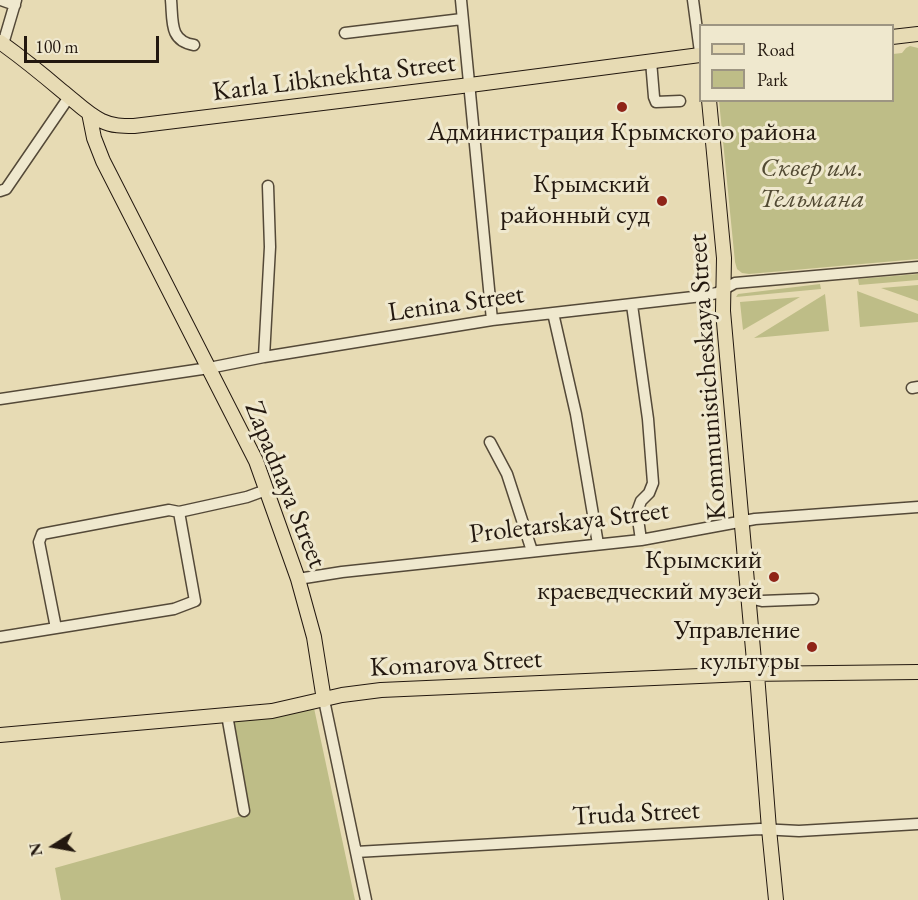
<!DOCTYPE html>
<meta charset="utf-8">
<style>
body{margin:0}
#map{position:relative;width:918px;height:900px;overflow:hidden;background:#e7dbb4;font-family:"EB Garamond",serif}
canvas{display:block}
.legend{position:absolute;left:699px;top:24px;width:195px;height:78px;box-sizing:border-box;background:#efe8ce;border:2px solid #9d9582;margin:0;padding:8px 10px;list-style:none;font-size:18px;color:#23180f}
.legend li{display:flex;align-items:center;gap:12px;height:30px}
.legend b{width:30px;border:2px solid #9d9582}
.north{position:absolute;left:24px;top:816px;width:60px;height:60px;-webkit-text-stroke:4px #efe8ce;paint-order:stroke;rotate:259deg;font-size:16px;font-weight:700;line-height:24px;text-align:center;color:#23180f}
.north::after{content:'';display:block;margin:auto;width:21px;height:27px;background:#23180f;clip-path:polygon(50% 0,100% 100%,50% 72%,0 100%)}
.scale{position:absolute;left:24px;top:36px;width:135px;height:27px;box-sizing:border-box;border:3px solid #23180f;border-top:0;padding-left:8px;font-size:18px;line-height:21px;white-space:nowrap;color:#23180f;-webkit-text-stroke:4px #efe8ce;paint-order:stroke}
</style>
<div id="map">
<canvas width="918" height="900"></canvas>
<ul class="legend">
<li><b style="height:8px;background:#e7dbb4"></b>Road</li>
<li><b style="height:16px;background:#bebd87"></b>Park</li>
</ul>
<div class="north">N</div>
<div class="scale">100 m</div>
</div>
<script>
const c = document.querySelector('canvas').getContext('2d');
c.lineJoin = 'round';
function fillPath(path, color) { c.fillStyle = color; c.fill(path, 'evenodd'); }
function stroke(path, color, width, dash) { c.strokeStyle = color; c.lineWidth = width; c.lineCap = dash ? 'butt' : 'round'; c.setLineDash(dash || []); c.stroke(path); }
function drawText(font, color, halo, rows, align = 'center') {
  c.font = font + ' "EB Garamond",serif'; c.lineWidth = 6; c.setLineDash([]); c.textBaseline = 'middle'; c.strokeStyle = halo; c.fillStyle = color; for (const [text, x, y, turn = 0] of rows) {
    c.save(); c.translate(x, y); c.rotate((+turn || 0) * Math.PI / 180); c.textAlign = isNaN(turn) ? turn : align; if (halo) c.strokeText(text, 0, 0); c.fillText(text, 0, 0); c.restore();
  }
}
fillPath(new Path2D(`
 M910,46L918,48V259L749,274L742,273L737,269L735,262L719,101L892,100L893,54L902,53L906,48Z
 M918,274V280L859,285L858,279Z
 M820,284L821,289L736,297L738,294Z
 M918,285V301L881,288Z
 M857,291L918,314V322L860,327Z
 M825,294L829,331L754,338Z
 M800,297L743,330L740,302Z
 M314,708L355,900H61L55,868L241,816L225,722Z`), '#bebd87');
const minor = new Path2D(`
 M1,0L15,5
 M171,0C173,21 169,41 194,45
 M461,0L492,320
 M693,0L700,52
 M345,33L462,19
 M3,44L16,0
 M651,61L654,97L656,102L680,101
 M0,191L6,189L69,97
 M632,305L648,419L653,483L649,493L641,501L637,512L641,540
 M553,313L576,414L598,544
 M264,357L270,247L268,186
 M912,388L918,387
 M0,399L209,368L264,357L492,320L702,296L717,293L735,283L918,267
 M490,442L507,474L532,551
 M298,579L342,572L641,540L755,519L918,507
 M749,598L762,601L813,599
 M56,628L39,542L42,534L169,510L179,512L247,497L266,490
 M0,637L174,609L195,601L179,512
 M324,700L366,900
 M227,715L244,811
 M356,852L760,829L799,831L918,824`);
const major = new Path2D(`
 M892,37L918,34
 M0,42C21,57 42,74 62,91C75,101 87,114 102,121C112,126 123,126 134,126L470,85L700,55
 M709,100L724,258L723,311L754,661L757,674L769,829L776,900
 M89,113L94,138L103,161L256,461L298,579L314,637L324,700
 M0,735L272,711L342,695L381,690L745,674L918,672`);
stroke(minor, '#544938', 13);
stroke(major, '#23180f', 16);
stroke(minor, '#efe8ce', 10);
stroke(major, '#e7dbb4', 14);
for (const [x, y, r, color] of [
 [622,107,6,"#8f2418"],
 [662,201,6,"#8f2418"],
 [774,577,6,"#8f2418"],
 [812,647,6,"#8f2418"]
]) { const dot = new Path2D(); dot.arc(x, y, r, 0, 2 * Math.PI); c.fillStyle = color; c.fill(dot); stroke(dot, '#efe8ce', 2); }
drawText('27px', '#23180f', '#efe8ce', [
 ["Karla Libknekhta Street",334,78,-7],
 ["Lenina Street",456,304,-8],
 ["Kommunisticheskaya Street",708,377,-94],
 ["Zapadnaya Street",285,485,68],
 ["Proletarskaya Street",569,523,-7],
 ["Komarova Street",456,664,-3],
 ["Truda Street",636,814,-3]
]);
drawText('27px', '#23180f', '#efe8ce', [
 ["Администрация Крымского района",622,133,"center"],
 ["Крымский",650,185],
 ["районный суд",650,216],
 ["Крымский",762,561],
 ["краеведческий музей",762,592],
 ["Управление",800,631],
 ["культуры",800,662]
], 'right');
drawText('italic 27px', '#524a33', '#efe8ce', [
 ["Сквер им.",812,169],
 ["Тельмана",812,200]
]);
</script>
